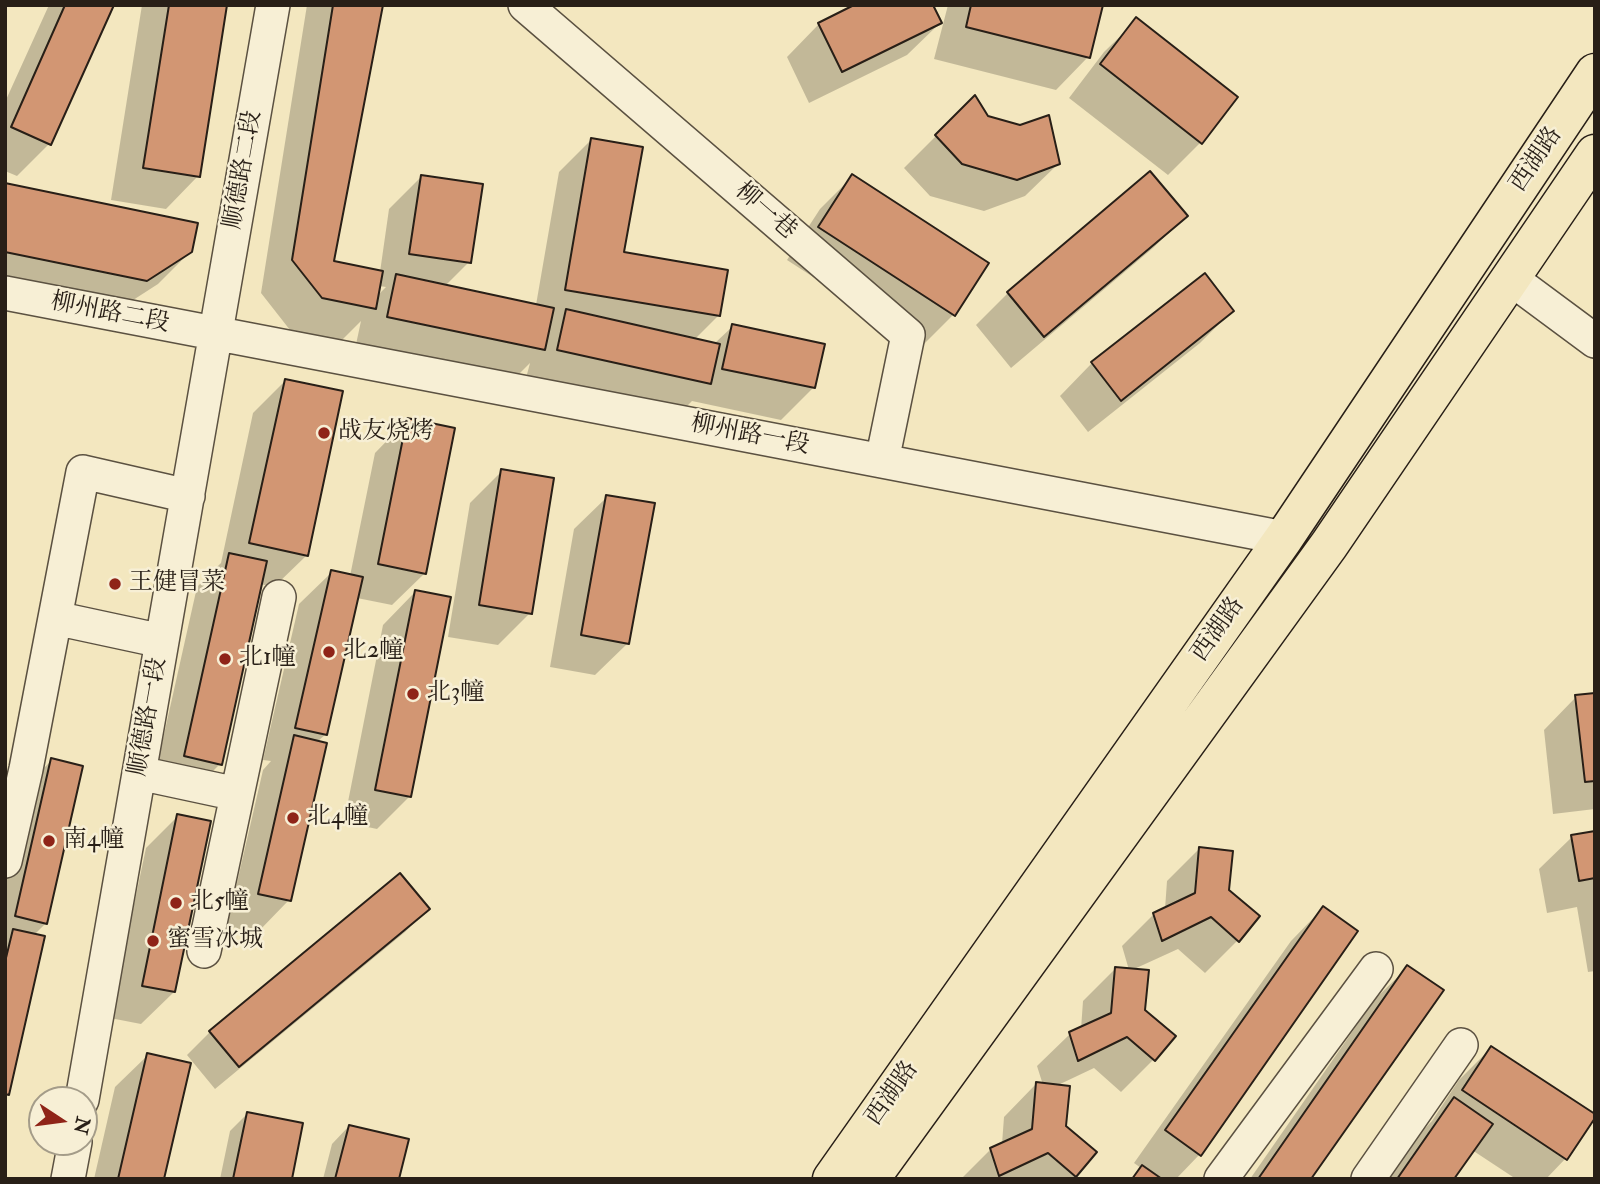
<!DOCTYPE html>
<meta charset="utf-8">
<style>
body{margin:0}
#map{position:relative;width:1600px;height:1184px;overflow:hidden;background:#f3e7bf;font-family:"IM FELL Double Pica",serif}
canvas{display:block}
.frame{position:absolute;inset:0;border:7px solid #281f17;pointer-events:none}
.north{position:absolute;left:28px;top:1086px;width:70px;height:70px;box-sizing:border-box;background:#f7efd5;border:2px solid #a49c89;border-radius:50%;rotate:103deg;font-size:19px;font-weight:700;line-height:28px;text-align:center;color:#281f17}
.north::after{content:'';display:block;margin:auto;width:24px;height:32px;background:#8f2418;clip-path:polygon(50% 0,100% 100%,50% 72%,0 100%)}
</style>
<div id="map">
<canvas width="1600" height="1184"></canvas>
<div class="frame"></div>
<div class="north">N</div>
</div>
<script>
const c = document.querySelector('canvas').getContext('2d');
c.lineJoin = 'round';
function fillPath(path, color) { c.fillStyle = color; c.fill(path, 'evenodd'); }
function stroke(path, color, width, dash) { c.strokeStyle = color; c.lineWidth = width; c.lineCap = dash ? 'butt' : 'round'; c.setLineDash(dash || []); c.stroke(path); }
function drawText(font, color, halo, rows, align = 'center') {
  c.font = font + ' "IM FELL Double Pica","Noto Serif SC",serif'; c.lineWidth = 5; c.setLineDash([]); c.textBaseline = 'middle'; c.strokeStyle = halo; c.fillStyle = color; for (const [text, x, y, turn = 0] of rows) {
    c.save(); c.translate(x, y); c.rotate((+turn || 0) * Math.PI / 180); c.textAlign = isNaN(turn) ? turn : align; if (halo) c.strokeText(text, 0, 0); c.fillText(text, 0, 0); c.restore();
  }
}
fillPath(new Path2D(`
 M49,5H112L49,144L17,176L5,171V102Z
 M142,5H225L198,176L166,209L111,200Z
 M307,5H381L332,262L380,272L389,209L422,176L469,262L445,286L536,305L559,172L591,140L622,253L718,316L694,340L714,344L733,326L814,387L781,420L692,401L677,416L525,382L530,363L511,382L355,349L361,321L342,340L290,330L261,293ZM379,286L386,287L377,296Z
 M948,5H1102L1088,57L1056,90L934,59Z
 M1137,20L1236,98L1200,143L1168,175L1069,98L1104,52Z
 M940,23L907,55L809,103L787,57L819,24Z
 M974,98L987,118L1058,164L1025,196L984,211L930,196L904,168Z
 M852,177L986,264L953,315L921,347L787,260L820,209Z
 M5,185L191,251L158,284L113,313L5,290Z
 M1186,216L1153,248L1011,368L976,325L1008,293Z
 M1232,311L1200,343L1088,432L1060,396L1092,363Z
 M285,381L307,555L274,587L260,584L220,764L188,796L152,788L197,587L221,563L253,413Z
 M407,420L425,573L392,605L357,598L326,734L317,742L289,900L257,933L227,926L263,770L271,761L263,760L299,604L332,572L350,576L375,453Z
 M502,471L530,613L498,645L448,637L470,503Z
 M607,497L628,643L595,675L550,667L574,529Z
 M415,592L410,796L377,829L344,822L383,625Z
 M1595,695V809L1553,814L1544,730L1576,697Z
 M52,760L46,923L33,936L7,1094L5,1096V854L19,793Z
 M178,816L174,992L141,1024L110,1018L146,848Z
 M1595,833V971L1588,972L1577,907L1547,913L1539,869L1572,837Z
 M1199,849L1227,891L1237,941L1205,973L1178,949L1132,970L1143,1011L1173,1036L1153,1060L1121,1092L1094,1068L1056,1086L1075,1176L1072,1179H961L991,1149L1002,1144L1004,1117L1036,1084L1043,1085L1037,1066L1070,1034L1081,1029L1083,1001L1115,969L1129,970L1122,946L1154,914L1165,909L1167,881Z
 M1323,908L1200,1154L1176,1179H1131L1141,1168L1134,1163L1291,941Z
 M428,909L405,932L215,1089L187,1055L210,1032Z
 M1408,967L1309,1179H1250L1375,999Z
 M1491,1048L1566,1158L1546,1179H1516L1472,1150L1452,1179H1389L1422,1131L1432,1121L1459,1080Z
 M148,1055L162,1179H94L115,1087Z
 M247,1114L290,1179H220L230,1131Z
 M349,1126L397,1179H323L332,1144Z`), '#0003');
const building = new Path2D(`
 M65,5H114L51,145L11,127Z
 M169,5H227L200,177L143,168Z
 M333,5H383L334,261L383,271L376,309L322,298L292,260Z
 M854,5H933L942,23L842,72L818,23Z
 M971,5H1103L1090,58L966,27Z
 M1136,17L1238,97L1202,144L1100,64Z
 M975,95L988,116L1020,125L1049,115L1060,164L1017,180L962,164L935,135Z
 M591,138L643,147L624,252L728,270L720,316L565,290Z
 M1150,171L1188,216L1044,337L1007,292Z
 M852,174L989,263L955,316L818,227Z
 M421,175L483,184L471,263L409,254Z
 M5,183L198,223L192,252L147,281L5,252Z
 M1205,273L1234,311L1121,401L1091,362Z
 M396,274L554,308L545,350L387,317Z
 M566,309L720,344L711,384L557,350Z
 M732,324L825,344L815,388L722,369Z
 M285,379L343,391L308,556L249,543Z
 M407,418L455,428L426,574L378,564Z
 M501,469L554,478L532,614L479,605Z
 M606,495L655,503L629,644L581,635Z
 M229,553L267,561L222,765L184,756Z
 M331,570L363,577L327,735L295,728Z
 M415,590L451,597L411,797L375,790Z
 M1595,693V781L1585,782L1575,695Z
 M294,735L327,743L291,901L258,894Z
 M51,758L83,766L47,924L15,916Z
 M177,814L211,821L175,992L142,986Z
 M1595,831V878L1579,881L1571,835Z
 M1199,847L1233,851L1229,890L1260,916L1239,942L1211,917L1162,941L1153,913L1195,893Z
 M400,873L430,909L239,1067L209,1031Z
 M1323,906L1358,931L1201,1156L1165,1130Z
 M13,929L45,936L9,1095L5,1094V962Z
 M1407,965L1444,990L1311,1179H1258Z
 M1115,967L1149,970L1145,1010L1176,1036L1155,1061L1127,1037L1078,1061L1069,1032L1111,1013Z
 M1491,1046L1595,1114V1118L1567,1160L1462,1090Z
 M147,1053L191,1063L164,1179H118Z
 M1036,1082L1070,1086L1066,1126L1097,1152L1076,1177L1048,1153L999,1176L990,1148L1032,1129Z
 M1454,1097L1493,1124L1454,1179H1397Z
 M247,1112L303,1123L292,1179H233Z
 M349,1125L409,1139L399,1179H335Z
 M1142,1165L1162,1179H1132Z`);
fillPath(building, '#d29673');
stroke(building, '#281f17', 2);
const minor = new Path2D(`
 M525,5L908,335L882,461
 M1510,278L1595,341
 M5,293L1284,538
 M55,618L162,641
 M139,773L237,794
 M5,861L26,769L83,472L188,496
 M204,951L279,597
 M82,1100L273,5
 M68,1179L75,1142
 M1221,1179L1376,969
 M1368,1179L1461,1045`);
const major = new Path2D(`
 M832,1179L1284,538L1595,73
 M870,1179L1329,545L1595,154`);
stroke(minor, '#5b5141', 36);
stroke(major, '#281f17', 41);
stroke(minor, '#f7efd5', 33);
stroke(major, '#f3e7bf', 38);
for (const [x, y, r, color] of [
 [324,433,7,"#8f2418"],
 [115,584,7,"#8f2418"],
 [329,652,7,"#8f2418"],
 [225,659,7,"#8f2418"],
 [413,694,7,"#8f2418"],
 [293,818,7,"#8f2418"],
 [49,841,7,"#8f2418"],
 [176,903,7,"#8f2418"],
 [153,941,7,"#8f2418"]
]) { const dot = new Path2D(); dot.arc(x, y, r, 0, 2 * Math.PI); c.fillStyle = color; c.fill(dot); stroke(dot, '#f7efd5', 2.5); }
drawText('24px', '#281f17', '#f7efd5', [
 ["西湖路",1537,160,-56],
 ["顺德路二段",244,170,-80],
 ["柳一巷",765,212,41],
 ["柳州路二段",110,314,11],
 ["柳州路一段",750,436,11],
 ["西湖路",1219,630,-55],
 ["顺德路一段",149,717,-80],
 ["西湖路",893,1094,-55]
]);
drawText('24px', '#281f17', '#f7efd5', [
 ["战友烧烤",338,433],
 ["王健冒菜",129,584],
 ["北2幢",343,652],
 ["北1幢",239,659],
 ["北3幢",427,694],
 ["北4幢",307,818],
 ["南4幢",63,841],
 ["北5幢",190,903],
 ["蜜雪冰城",167,941]
], 'left');
</script>
